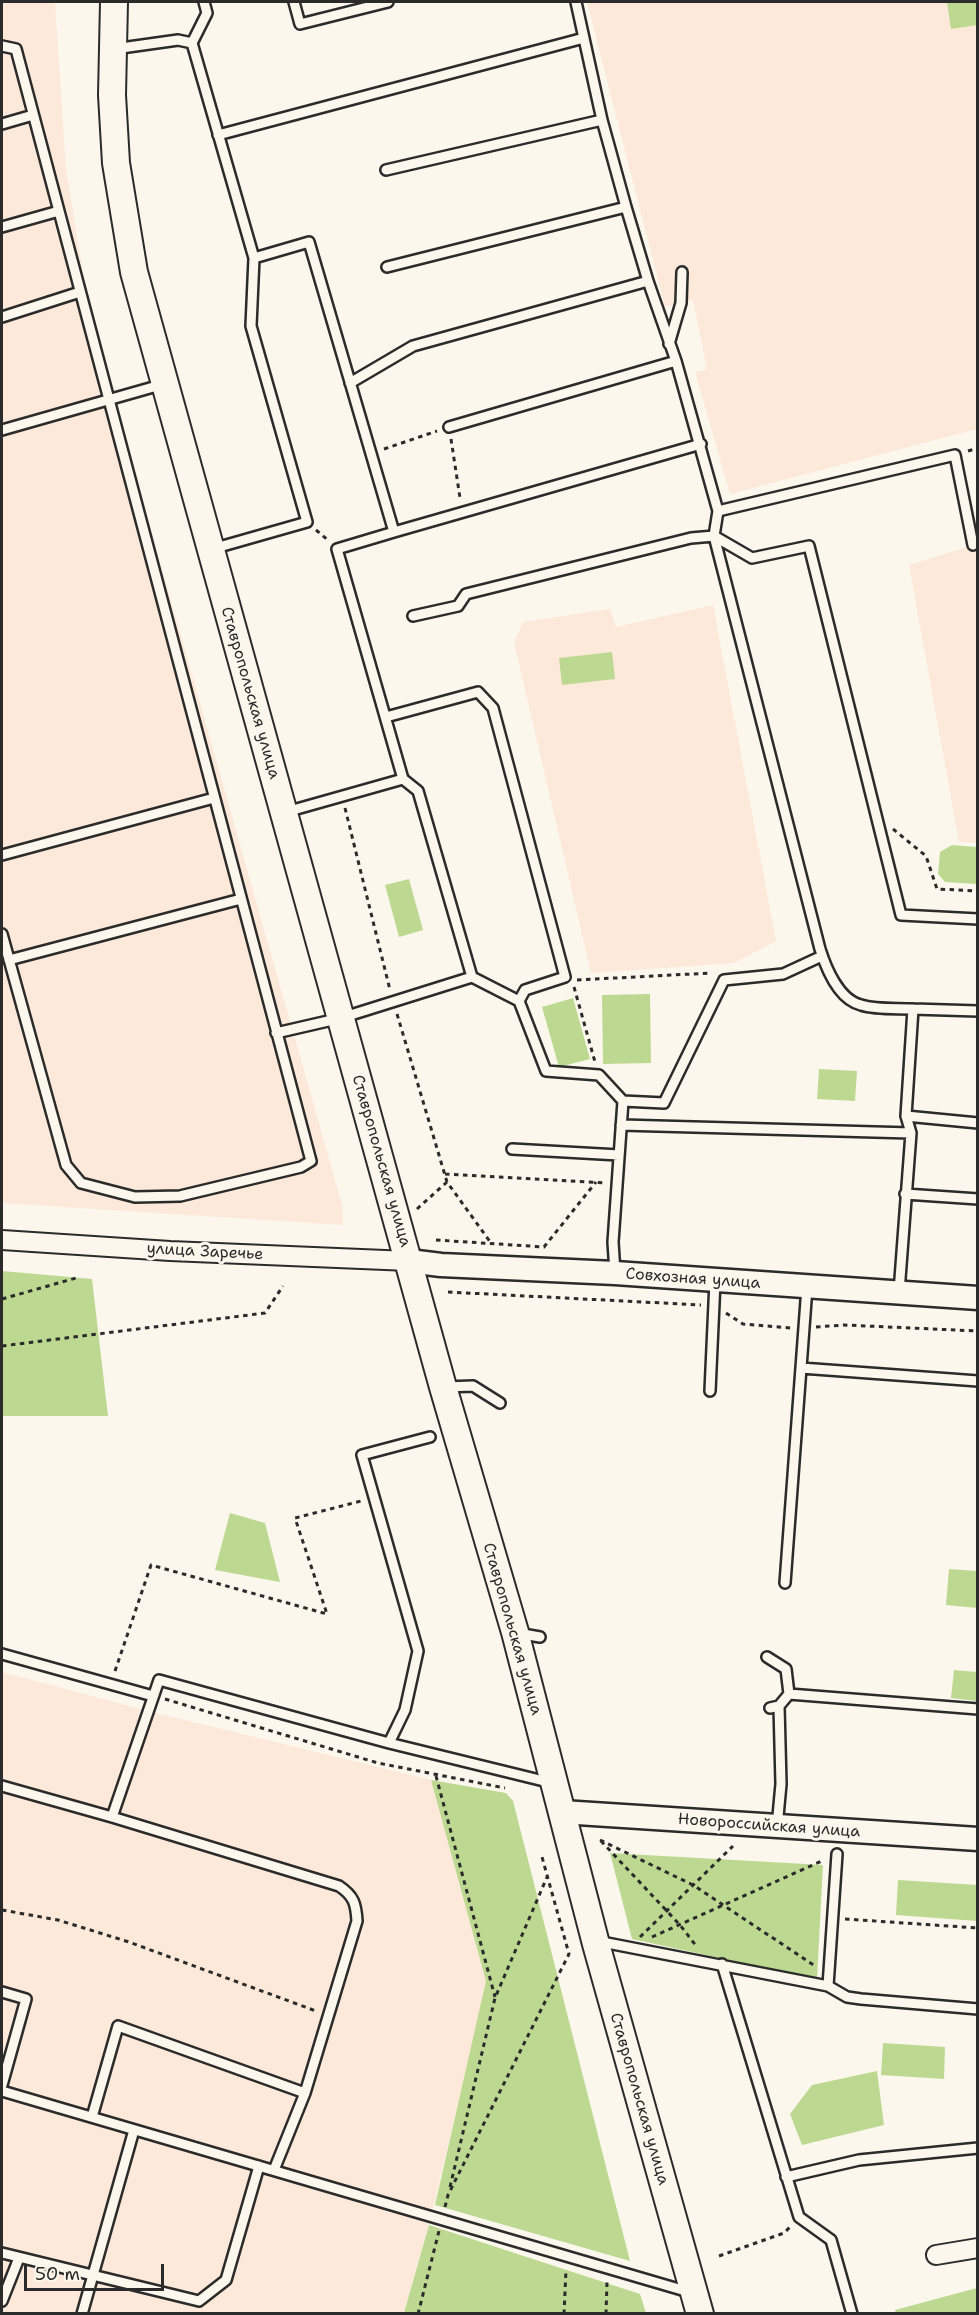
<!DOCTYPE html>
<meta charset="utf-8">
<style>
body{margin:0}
#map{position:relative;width:979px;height:2315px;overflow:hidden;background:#fbf7ec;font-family:"Shantell Sans",sans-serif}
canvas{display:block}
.frame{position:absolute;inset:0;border:3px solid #2b2b2b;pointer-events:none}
.scale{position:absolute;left:24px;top:2264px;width:140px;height:27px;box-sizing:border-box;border:3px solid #2b2b2b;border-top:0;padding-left:8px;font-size:18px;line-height:21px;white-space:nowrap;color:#2b2b2b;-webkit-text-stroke:4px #fbf7ec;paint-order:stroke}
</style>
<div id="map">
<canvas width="979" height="2315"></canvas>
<div class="frame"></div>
<div class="scale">50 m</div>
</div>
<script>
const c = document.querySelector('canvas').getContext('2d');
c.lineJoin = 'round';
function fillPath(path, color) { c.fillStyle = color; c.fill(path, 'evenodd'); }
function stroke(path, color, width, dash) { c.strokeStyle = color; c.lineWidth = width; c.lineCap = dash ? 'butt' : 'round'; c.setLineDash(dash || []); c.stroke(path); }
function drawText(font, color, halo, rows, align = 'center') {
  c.font = font + ' "Shantell Sans",sans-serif'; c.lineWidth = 6; c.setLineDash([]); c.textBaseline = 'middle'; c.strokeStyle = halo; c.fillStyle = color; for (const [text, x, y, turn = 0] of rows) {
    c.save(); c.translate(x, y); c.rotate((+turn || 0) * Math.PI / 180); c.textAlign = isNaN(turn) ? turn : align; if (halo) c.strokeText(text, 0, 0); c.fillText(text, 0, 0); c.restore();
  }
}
fillPath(new Path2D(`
 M2,2H55L66,170L84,279L153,537L342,1205L343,1225L2,1203Z
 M587,2H977V429L730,494L695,372L707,369L693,300L665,307Z
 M977,544V843L959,842L909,565Z
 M713,605L776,941L734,963L591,973L514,642L523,622L610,609L616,627Z
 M2,1672L148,1711L431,1780L487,1981L431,2216L404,2313H2Z`), '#fce9d9');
fillPath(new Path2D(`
 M947,2H977V25L951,29Z
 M612,652L615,679L562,685L559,658Z
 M952,845L977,847V884L945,882L938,874L940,852Z
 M409,879L423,930L399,937L385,885Z
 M650,994L651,1063L603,1064L602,995Z
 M573,998L590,1059L559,1067L542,1007Z
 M819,1069L857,1071L855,1101L817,1099Z
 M2,1271L92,1279L108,1416H2Z
 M230,1513L265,1523L280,1582L215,1570Z
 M949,1569L977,1571V1608L946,1605Z
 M954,1670L977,1672V1701L951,1698Z
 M431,1780L506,1793L513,1801L630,2261L435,2205L486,1981Z
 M610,1853L823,1865L817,1979L632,1939Z
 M898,1880L977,1885V1921L896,1915Z
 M883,2043L945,2047L944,2079L881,2075Z
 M877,2071L884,2125L802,2145L790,2114L812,2085Z
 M429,2225L640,2294L646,2313H404Z
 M977,2288V2313H896L895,2310Z`), '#bdd991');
const service = new Path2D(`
 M204,2L207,13L192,43L254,258L309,242L394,532L337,549L403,779L286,812
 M294,2L300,24L388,2
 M2,46L16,49L311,1161L301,1167L180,1196L135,1197L81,1183L66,1165L2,934
 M114,49L178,40L192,43
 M2,124L33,115
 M218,135L584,38
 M386,170L602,120L576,2
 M2,227L59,211
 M387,267L626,207L602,120
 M648,281L676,361L718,511L714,536L820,949C826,968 839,1000 861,1005C877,1010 897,1008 913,1009
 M2,317L80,292
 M669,344L681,303L682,272
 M350,383L413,346L648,281L626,207
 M449,427L676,361
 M2,430L164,384
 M718,511L955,455L973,545
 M394,532L701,444
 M212,549L307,522L251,326L254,258
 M413,616L458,606L466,594L691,538L714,536L752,558L809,546L901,915L978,919
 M386,717L478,692L493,708L565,977L525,990L519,1001
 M403,779L418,791L472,977
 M2,855L214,798
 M9,960L241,899
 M978,1011L913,1009L906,1116L978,1123
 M276,1033L341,1018L472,977L519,1001L546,1071L599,1075L623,1101
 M621,1125L911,1133
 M512,1149L619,1155
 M905,1194L978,1199
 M615,1273L613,1242L623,1101L664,1103L724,980L783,974L822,956
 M899,1292L911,1133L906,1116
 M801,1368L978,1381
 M445,1387L473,1386L500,1403
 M710,1391L715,1281
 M785,1583L807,1287
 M517,1633L540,1637
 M2,1654L153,1696
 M767,1657L786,1669L789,1694L779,1706L770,1708
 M789,1694L978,1709
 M389,1743L405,1710L418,1651L362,1455L430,1437
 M2,1786L112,1817L339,1886C354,1896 356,1904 357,1921L305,2093L274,2170
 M112,1817L159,1680L389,1743L552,1783
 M777,1827L781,1784L779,1706
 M597,1941L828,1986L847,1997L861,1999L978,2009
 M722,1964L799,2217L831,2240L852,2314
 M828,1986L837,1854
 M2,1992L26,1999L2,2085
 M2,2091L689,2292
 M92,2117L118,2026L305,2093
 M786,2177L859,2160L978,2148
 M2,2253L199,2301L226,2280L259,2166
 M2,2301L19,2258
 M82,2314L134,2130`);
const minor = new Path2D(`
 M2,1240L170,1251L409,1261
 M936,2255L978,2248`);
const tertiary = new Path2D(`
 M409,1261L441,1265L615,1273L978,1298
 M562,1812L978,1839`);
const secondary = new Path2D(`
 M114,2L112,95L116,163L134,272L443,1387L515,1632L596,1944L700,2314`);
stroke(service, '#2b2b2b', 14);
stroke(minor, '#2b2b2b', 22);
stroke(tertiary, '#2b2b2b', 27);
stroke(secondary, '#2b2b2b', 30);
stroke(new Path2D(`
 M451,439L460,498
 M384,449L437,431
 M968,451L978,448
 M316,530L329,541
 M345,808L390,990
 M893,829L926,856L937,889L978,891
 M577,980L711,973
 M574,987L595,1062
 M397,1014L447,1182
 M445,1174L605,1183
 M417,1209L447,1182L491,1243
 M436,1240L544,1247L596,1182
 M448,1292L701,1305
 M2,1299L76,1278
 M726,1313L743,1324L791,1328
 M816,1327L844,1325L978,1331
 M2,1346L265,1313L283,1286
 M115,1671L151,1565L327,1614L295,1518L361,1501
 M165,1699L378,1763L505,1788
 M436,1776L495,1997
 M600,1840L693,1885L815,1966
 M601,1841L680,1925L697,1947
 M2,1910L58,1920L129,1942L316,2011
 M845,1919L978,1928
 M640,1937L733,1846
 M652,1937L824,1860
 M450,2187L495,1998L547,1877
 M445,2207L448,2195L569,1954L542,1857
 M719,2256L784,2233L791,2226
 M418,2314L439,2231
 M564,2314L566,2270
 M606,2314L607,2282`), '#2b2b2b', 3, [4.5, 4.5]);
stroke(service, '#fbf7ec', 9);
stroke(minor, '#fbf7ec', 18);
stroke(tertiary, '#fbf7ec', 22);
stroke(secondary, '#fbf7ec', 26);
drawText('16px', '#2b2b2b', '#fbf7ec', [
 ["Ставропольская улица",250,693,74],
 ["Ставропольская улица",381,1161,74],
 ["улица Заречье",205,1252,3],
 ["Совхозная улица",693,1279,4],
 ["Ставропольская улица",512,1629,74],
 ["Новороссийская улица",769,1826,4],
 ["Ставропольская улица",639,2099,74]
]);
</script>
